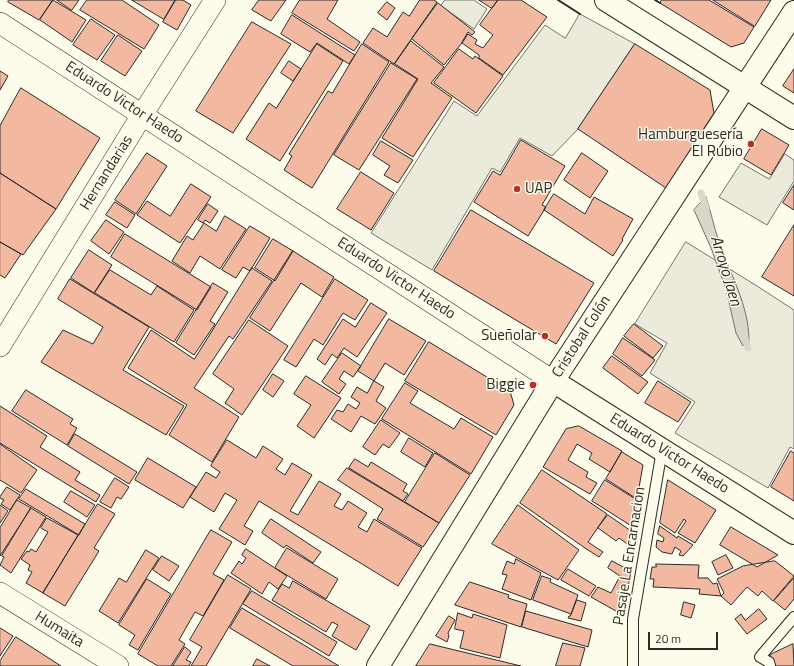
<!DOCTYPE html>
<meta charset="utf-8">
<style>
body{margin:0}
#map{position:relative;width:794px;height:666px;overflow:hidden;background:#fdfbea;font-family:"Titillium Web",sans-serif}
canvas{display:block}
.scale{position:absolute;left:648px;top:632px;width:70px;height:18px;box-sizing:border-box;border:2px solid #2b2b2b;border-top:0;padding-left:5px;font-size:12px;line-height:14px;white-space:nowrap;color:#2b2b2b;-webkit-text-stroke:3px #fdfbea;paint-order:stroke}
</style>
<div id="map">
<canvas width="794" height="666"></canvas>
<div class="scale">20 m</div>
</div>
<script>
const c = document.querySelector('canvas').getContext('2d');
c.lineJoin = 'round';
function fillPath(path, color) { c.fillStyle = color; c.fill(path, 'evenodd'); }
function stroke(path, color, width, dash) { c.strokeStyle = color; c.lineWidth = width; c.lineCap = dash ? 'butt' : 'round'; c.setLineDash(dash || []); c.stroke(path); }
function drawText(font, color, halo, rows, align = 'center') {
  c.font = font + ' "Titillium Web",sans-serif'; c.lineWidth = 3; c.setLineDash([]); c.textBaseline = 'middle'; c.strokeStyle = halo; c.fillStyle = color; for (const [text, x, y, turn = 0] of rows) {
    c.save(); c.translate(x, y); c.rotate((+turn || 0) * Math.PI / 180); c.textAlign = isNaN(turn) ? turn : align; if (halo) c.strokeText(text, 0, 0); c.fillText(text, 0, 0); c.restore();
  }
}
const parking = new Path2D(`
 M445,0H474L487,9L474,29L441,6Z
 M580,14L635,44L578,129L552,156L520,138L500,172L492,168L432,270L371,233L454,101L477,116L545,25L565,38Z
 M785,154L794,160V181L767,225L719,197L741,163L769,179Z
 M686,242L757,286L794,310V449L790,447L768,488L675,433L695,402L650,373L667,343L635,324Z`);
fillPath(parking, '#eceadb');
stroke(parking, '#74746e', 1);
const water = new Path2D(`
 M706,197C711,212 714,227 719,242C730,274 749,305 749,341L743,346L736,333L726,289L711,248L694,210Z`);
fillPath(water, '#d8d7c9');
stroke(water, '#74746e', 1);
stroke(new Path2D(`
 M701,193L706,208
 M744,335L748,348`), '#d8d7c9', 7);
const building = new Path2D(`
 M9,0H53L39,20L8,2Z
 M53,0L86,20L72,42L40,20Z
 M57,0H79L72,10Z
 M87,0H122L159,25L144,49L80,10Z
 M132,0H175L164,19Z
 M176,0H183L191,5L177,30L163,22Z
 M259,0H286L271,21L252,10Z
 M300,0H338L327,19L360,42L354,51L292,13Z
 M420,0H434L437,2L394,64L363,43L373,28L387,37L403,12L409,16Z
 M479,0H498L492,8Z
 M498,0H521L547,17L503,75L479,58V55L462,43L468,34L477,40L475,44L483,48L493,35L480,25Z
 M662,0H709L754,27L744,43L731,47L660,3Z
 M713,0H771L755,26Z
 M387,2L395,8L387,20L378,13Z
 M438,3L475,32L472,35L468,32L461,44L444,65L412,39Z
 M292,15L355,55L349,64L317,43L310,52L281,34Z
 M91,19L115,35L97,60L73,45Z
 M252,22L291,44L233,133L196,111Z
 M118,35L142,51L125,76L101,61Z
 M411,41L444,67L431,83L452,98L413,157L382,138L418,79L395,64Z
 M317,44L343,61L280,161L246,139L269,103L276,108Z
 M362,44L389,62L312,188L284,170L292,156L289,154L328,91L332,93Z
 M635,44L710,90L714,113L666,188L578,129Z
 M459,49L473,59L475,56L503,76L476,113L434,83Z
 M289,61L301,69L293,81L281,73Z
 M391,63L417,79L359,170L334,155Z
 M794,69V93L783,86Z
 M0,71L8,76L0,90Z
 M21,88L100,138L56,209L0,173V126Z
 M762,129L789,145L771,175L744,159Z
 M521,140L565,166L542,205L546,207L528,236L474,202L493,171L500,175Z
 M381,141L413,160L398,183L384,175L390,166L373,155Z
 M147,153L167,166L136,214L115,200Z
 M582,153L608,171L590,198L564,180Z
 M361,172L394,193L371,230L337,209Z
 M0,173L56,209L23,255L0,242Z
 M191,184L211,197L180,243L137,215L147,201L170,216Z
 M794,185V210L783,203Z
 M554,194L585,214L594,197L633,219L622,239L623,240L613,256L544,210Z
 M115,202L135,215L127,228L106,215Z
 M208,204L218,211L210,223L205,220L203,223L198,220Z
 M471,210L594,283L556,344L434,271Z
 M225,216L246,229L220,269L200,256L190,273L172,261L187,236L193,240L204,223L216,231Z
 M106,220L124,232L109,254L91,241Z
 M794,225V296L762,277Z
 M250,226L270,238L250,271L243,267L236,278L222,270Z
 M125,234L211,287L197,310L111,257Z
 M273,239L293,251L275,281L255,268Z
 M0,242L21,254L5,278L0,275Z
 M89,250L112,265L94,293L71,278Z
 M293,251L334,277L322,297L301,283L270,331L250,318Z
 M252,268L272,281L233,339L229,336L194,388L239,417L212,462L169,435L187,405L128,368L151,330L194,359Z
 M110,270L151,295L157,286L194,310L174,342L95,293Z
 M70,279L149,327L123,370L184,406L166,435L41,362L63,330L93,344L103,327L58,299Z
 M335,279L368,300L355,320L343,313L323,345L314,339L296,367L284,360Z
 M213,283L228,292L210,321L215,324L194,355L176,343Z
 M371,303L387,313L357,357L344,348L337,358L332,354L325,365L317,359L343,319L355,327Z
 M389,319L426,341L404,375L385,363L374,381L358,371Z
 M249,320L288,346L242,415L225,403L234,389L213,374Z
 M634,324L663,346L653,358L624,336Z
 M623,338L655,360L642,376L613,354Z
 M429,342L510,391L514,405L496,435L405,381Z
 M342,353L361,366L353,377L344,371L339,379L346,384L339,394L322,382Z
 M612,356L648,382L638,394L603,368Z
 M273,374L284,381L273,397L263,390Z
 M306,376L341,398L314,438L297,426L311,405L294,394Z
 M374,381L384,387L376,401L386,408L375,424L361,416L351,432L331,419L337,410L343,412L348,404L356,409L360,403L351,397L357,387L367,393Z
 M658,381L691,402L678,422L645,403Z
 M405,383L418,391L410,403L454,429L461,418L493,437L471,474L382,419Z
 M26,390L73,419L70,424L77,428L67,445L12,411Z
 M0,406L47,436L40,447L80,472L75,480L100,495L96,502L0,443Z
 M381,420L400,433L389,448L383,444L375,455L363,447Z
 M579,426L622,451L610,472L589,459L592,453L577,444L568,460L588,472L586,477L597,483L590,494L543,467L566,429Z
 M75,434L137,472L129,484L68,446Z
 M409,438L433,453L425,467L401,452Z
 M227,440L256,458L263,446L283,459L276,469L285,475L292,463L312,475L290,511L298,515L319,481L341,494L334,506L342,510L348,501L367,513L358,527L367,532L374,519L422,548L398,586L259,501L244,526L253,531L245,545L219,529L237,500L225,493L214,512L190,497L206,472L216,478L220,472L211,466Z
 M0,444L37,470L21,493L0,480Z
 M791,451L794,453V501L771,487Z
 M622,452L643,465L637,499L606,479Z
 M435,453L470,475L439,523L405,502Z
 M148,458L196,487L183,508L135,480Z
 M355,459L368,467L371,462L407,484L403,491L408,494L403,501L349,468Z
 M347,468L439,523L423,547L377,519L383,509L338,480Z
 M542,470L607,514L588,542L603,552L599,557L585,548L520,503Z
 M115,478L129,487L121,499L117,497L111,508L100,502Z
 M605,480L637,500L633,527L592,501Z
 M668,480L716,510L695,543L678,533L686,521L684,519L675,533L660,523Z
 M7,487L20,495L10,510L1,504L4,500L0,498V497Z
 M26,489L85,524L79,535L19,499Z
 M71,491L95,505L87,517L64,502Z
 M17,500L31,508L0,556V528Z
 M98,504L115,514L94,548L99,551L65,606L43,593Z
 M0,505L8,511L0,523Z
 M518,505L579,550L558,580L492,544Z
 M31,508L46,517L11,573L0,565L4,557L2,556Z
 M608,515L631,531L630,546L619,538L616,541L598,528Z
 M47,518L78,535L43,593L26,583L32,572L28,570L30,565L21,559L27,551L29,552L31,549L36,552L48,532L41,528Z
 M271,519L321,552L313,563L286,545L284,548L262,533Z
 M660,526L677,538L678,536L693,545L683,556L679,555L681,551L675,547L672,554L662,552L656,547L657,540L663,542L664,538L658,534Z
 M731,527L778,555L757,567L720,545Z
 M211,530L232,542L213,574L224,580L203,616L195,612L179,640L185,644L171,666H158L138,654Z
 M287,548L338,579L326,599L275,568Z
 M246,549L287,576L278,589L269,582L262,594L231,573L239,561L242,564L246,558L242,555Z
 M146,550L159,558L118,623L99,611L119,578L126,582Z
 M726,555L733,568L718,575L712,562Z
 M162,556L179,566L169,581L153,570Z
 M516,559L541,573L531,600L502,589L507,575L502,574L507,561L514,564Z
 M612,561L631,571L623,615L591,597L598,587L611,593L620,576L608,568Z
 M775,561L794,576L773,601L762,591L758,596L747,587L731,605L721,596L724,593L717,579L743,566Z
 M656,564L699,565L698,578H708L713,584L717,583L721,596L699,594L700,589H698L653,587L654,579H650L652,567H656Z
 M568,569L596,586L589,596L561,580Z
 M228,575L251,589L206,666H191L202,647L190,640Z
 M542,576L551,579L550,582L578,595L571,614L533,600Z
 M794,578V599L785,610L774,601Z
 M147,579L171,594L138,650L129,645L135,635L119,625Z
 M293,581L370,626L356,650L332,636L338,625L332,622L326,632L272,600L282,584L289,588Z
 M470,582L509,595L508,598L527,604L521,627L455,605Z
 M252,591L337,642L329,656L243,604Z
 M577,600L586,603L581,621L568,618L569,616H570Z
 M684,602L695,605L691,618L681,615Z
 M242,608L339,666H293L230,628Z
 M759,609L767,619L747,634L735,619L741,614L745,620Z
 M526,611L592,630L588,647L522,627Z
 M458,613L472,618L473,614L507,625L500,658L460,648L464,631L455,629Z
 M449,616L455,620L448,633L449,636L447,642L436,636Z
 M0,628L13,636L0,656Z
 M16,637L61,666H0V661Z
 M563,643L585,648L580,666H556Z
 M430,644L521,666H416Z
 M793,644L794,666H774L770,655Z
 M185,647L191,652L186,660L191,662L189,666H173Z
 M257,659L270,666H253Z`);
fillPath(building, '#f2b8a0');
stroke(building, '#2b2b2b', 1);
const service = new Path2D(`
 M633,666V619L662,450
 M770,666L769,662L760,657L794,617`);
const minor = new Path2D(`
 M0,23L553,381
 M0,346L142,115L215,0
 M0,593L118,666`);
const tertiary = new Path2D(`
 M606,0L794,118
 M553,381L794,533`);
const primary = new Path2D(`
 M378,666L553,381L794,12`);
stroke(service, '#2b2b2b', 12);
stroke(minor, '#2b2b2b', 22);
stroke(tertiary, '#2b2b2b', 24);
stroke(primary, '#2b2b2b', 24);
stroke(service, '#fdfbea', 10);
stroke(minor, '#fdfbea', 21);
stroke(tertiary, '#fdfbea', 22);
stroke(primary, '#fdfbea', 22);
stroke(new Path2D(`
 M558,0L580,14
 M655,0L660,3`), '#2b2b2b', 2);
for (const [x, y, r, color] of [
 [751,144,4,"#c62828"],
 [517,189,4,"#c62828"],
 [545,336,4,"#c62828"],
 [533,385,4,"#c62828"]
]) { const dot = new Path2D(); dot.arc(x, y, r, 0, 2 * Math.PI); c.fillStyle = color; c.fill(dot); stroke(dot, '#fdfbea', 1.5); }
drawText('15px', '#2b2b2b', '#fdfbea', [
 ["Eduardo Victor Haedo",124,103,33],
 ["Hernandarias",107,173,-58],
 ["Eduardo Victor Haedo",396,279,33],
 ["Cristobal Colón",582,337,-57],
 ["Eduardo Victor Haedo",669,454,32],
 ["Pasaje La Encarnacion",630,556,-81],
 ["Humaita",59,630,32]
]);
drawText('15px', '#2b2b2b', '#fdfbea', [
 ["Hamburguesería",743,135],
 ["El Rubio",743,152],
 ["UAP",525,189,"left"],
 ["Sueñolar",537,336],
 ["Biggie",525,385]
], 'right');
drawText('italic 16px', '#2b2b2b', '#fdfbea', [
 ["Arroyo Jaen",725,271,73]
]);
</script>
